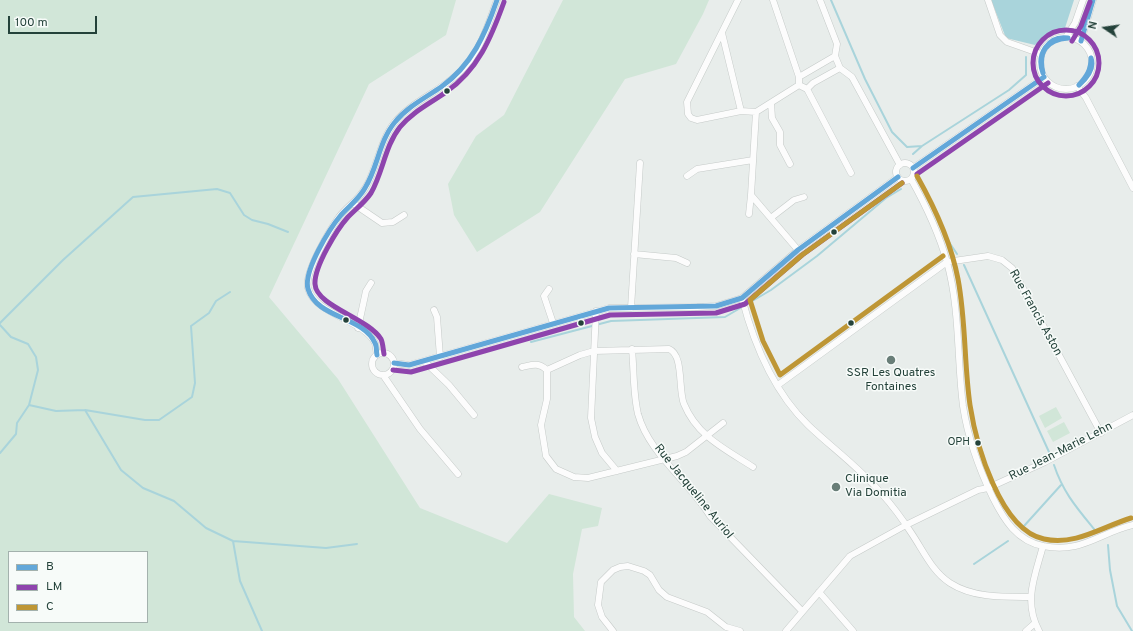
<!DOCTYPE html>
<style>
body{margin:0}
#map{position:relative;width:1133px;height:631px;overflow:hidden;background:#e8edeb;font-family:Overpass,sans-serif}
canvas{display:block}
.legend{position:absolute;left:8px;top:551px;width:140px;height:72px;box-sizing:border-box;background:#f7fbf9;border:1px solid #a3b1ad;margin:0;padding:5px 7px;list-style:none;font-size:12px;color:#24423a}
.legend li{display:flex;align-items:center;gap:8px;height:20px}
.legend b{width:20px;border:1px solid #a3b1ad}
.north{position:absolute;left:1085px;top:8px;width:40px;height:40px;-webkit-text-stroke:3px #f7fbf9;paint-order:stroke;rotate:283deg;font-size:11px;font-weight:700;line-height:16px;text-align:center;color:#24423a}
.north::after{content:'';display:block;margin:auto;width:14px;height:18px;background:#24423a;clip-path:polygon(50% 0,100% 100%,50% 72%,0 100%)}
.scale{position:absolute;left:8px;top:16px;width:89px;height:18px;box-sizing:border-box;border:2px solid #24423a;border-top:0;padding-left:5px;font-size:12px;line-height:14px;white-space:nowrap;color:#24423a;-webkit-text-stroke:3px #f7fbf9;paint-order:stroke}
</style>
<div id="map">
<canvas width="1133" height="631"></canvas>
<ul class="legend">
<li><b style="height:5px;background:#62a7d9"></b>B</li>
<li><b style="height:5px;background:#8e44ad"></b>LM</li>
<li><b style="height:5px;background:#be9635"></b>C</li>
</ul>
<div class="north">N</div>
<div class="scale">100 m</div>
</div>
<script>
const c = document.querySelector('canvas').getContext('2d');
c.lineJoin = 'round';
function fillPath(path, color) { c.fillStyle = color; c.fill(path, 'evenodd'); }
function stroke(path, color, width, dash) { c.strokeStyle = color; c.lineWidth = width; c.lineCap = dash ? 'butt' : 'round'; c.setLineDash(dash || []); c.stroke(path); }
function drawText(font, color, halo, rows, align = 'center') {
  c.font = font + ' Overpass,sans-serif'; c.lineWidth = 3; c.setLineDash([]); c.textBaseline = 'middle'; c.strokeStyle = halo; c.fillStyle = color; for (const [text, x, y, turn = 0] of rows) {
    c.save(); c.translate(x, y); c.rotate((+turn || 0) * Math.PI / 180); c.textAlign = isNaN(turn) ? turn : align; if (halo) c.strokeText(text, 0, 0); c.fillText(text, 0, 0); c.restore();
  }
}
fillPath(new Path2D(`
 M0,0H456L446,35L369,84L269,297L338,379L420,508L507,543L549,494L602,508L598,526L582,529L573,574L574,617L585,631H0ZM9,552H147V622H9Z
 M563,0H709L703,14L676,64L625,79L540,212L477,252L454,215L448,184L476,136L504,115Z
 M1056,407L1062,418L1045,428L1039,416Z
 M1064,422L1070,433L1053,442L1047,431Z`), '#d1e6d8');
fillPath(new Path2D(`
 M991,0H1074L1065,28L1044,36L1035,45L1006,38Z`), '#a9d4db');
stroke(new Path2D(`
 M831,0L865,79L892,132L907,147L922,146
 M913,154L922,146L1009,90L1026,75V57
 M949,242L957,254
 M964,265L1049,452
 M0,323L63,260L133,197L217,189L230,193L244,215L252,220L268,224L288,232
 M0,325L11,337L28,344L36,357L38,370L29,405L17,423L16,434L0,453
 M531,342L611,321L725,317L771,290L817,256L886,198L901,189
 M29,405L56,411L85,410L121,470L143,488L174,501L206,528L233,541L326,548L357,544
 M85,410L145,420H159L192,397L195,383L191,326L209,313L216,301L230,292
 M1054,465C1063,492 1076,507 1094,529
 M1024,526L1061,485
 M233,541L240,581L262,631
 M1108,545L1110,570L1117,606L1132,631
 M974,564L1008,541`), '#a9d4db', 2);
const minor = new Path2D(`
 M738,0L687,102L688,114L691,118L697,120L741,111L756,112
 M773,0L799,77
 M820,0L837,44L835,56L840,68L852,77L900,165
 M988,0L1000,35L1007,42L1041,54
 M722,33L741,111
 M1066,37L1075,23L1083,0
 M1040 63a26 26 0 1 1 52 0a26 26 0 1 1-52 0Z
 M1081,41L1093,0
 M835,56L799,77V85L807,89L813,83L840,68
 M1077,86L1086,98L1133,188
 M807,89L851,173
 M771,103L772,118L780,132V145L790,164
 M756,112L751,195L798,250
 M756,112L799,85
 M896 172a9 9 0 1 1 18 0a9 9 0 1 1-18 0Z
 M913,168L1044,77
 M687,176L697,169L753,160
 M911,179C925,204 939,234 947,262C960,309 957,359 963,406C968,439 979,469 993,498C1004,520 1017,541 1043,546C1081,554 1099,533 1133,525
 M354,204L382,223L393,222L404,215
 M749,214L751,195
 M772,217L794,200L804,197
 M634,254L676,258L687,263
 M549,289L544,296L553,323
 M742,298C754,345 773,391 808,425C832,448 859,467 881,493C892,505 903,520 912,534C924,552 932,571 950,583C973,598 1004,597 1030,597
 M631,308L640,163
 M434,310L437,317L440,357
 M596,311L591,418L595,437L602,453L617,471
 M358,328L366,291L371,283
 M632,349C634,370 633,393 638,414C649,454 689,481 710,516L802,611
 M372 364a11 11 0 1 1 22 0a11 11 0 1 1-22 0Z
 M377,355C376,351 376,346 375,343C364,320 314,314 308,288C304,273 329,231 339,217C349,204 360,200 368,183C378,163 381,139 395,122C409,105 431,95 448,82C477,62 486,31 497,0
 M424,361L449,385L474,415
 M394,363L409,365L609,308L697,307L716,306L742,298L798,250L898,177
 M522,367C532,365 538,362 547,370V399L541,425L546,456L556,469L574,477L588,478L677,456L686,452L723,423
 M547,370L580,355L594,351L669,349C684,355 678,390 684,404C697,436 725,449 753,467
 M383,375L420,429L458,474
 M778,385L947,262L988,256L1002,260L1012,268L1101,433
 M819,592L853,631
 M613,631L602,617L598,605L601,582L613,570L620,567L628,566L644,571L650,575L659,590L667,597L707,612L726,627L740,631
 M786,631L850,556L906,525L978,490L988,488L1045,462L1133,415
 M1026,631L1035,623
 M1039,631C1023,601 1035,576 1043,546`);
stroke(minor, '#c5cac8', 7);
stroke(minor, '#fcfcfc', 6);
stroke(new Path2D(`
 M1081,41L1093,0
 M1043,73C1036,55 1048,35 1068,38
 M1043,73C1038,52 1046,40 1068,38
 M1079,85C1087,76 1091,70 1091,58
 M1079,85C1087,78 1095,69 1091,58
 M913,168L1044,77
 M377,355C376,351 377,346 375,343C363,316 317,319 308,289C303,271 330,228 341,215C349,206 359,199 365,188C378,167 379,141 395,122C407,107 425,98 441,87C472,65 485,35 497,0
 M394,363L409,365L609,308L716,306L742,298L798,250L898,177`), '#62a7d9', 5);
stroke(new Path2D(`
 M1033 63a33 33 0 1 1 66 0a33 33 0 1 1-66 0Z
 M1072,41L1081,26L1090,2
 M917,174L1048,83
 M384,354C383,349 383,343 381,339C368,318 316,306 315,284C314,267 337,229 348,217C356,209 365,202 371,193C383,172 385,146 400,127C412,112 431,103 446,92C478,70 491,38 504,2
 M393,370L411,372L610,315L716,313L745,304L802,255L902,183`), '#8e44ad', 5);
stroke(new Path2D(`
 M917,176C935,208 951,242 958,279C966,321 964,364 970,405C976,444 1000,530 1044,539C1075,546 1102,527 1131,518
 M902,183L802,255L750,300L763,341L780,375L943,256`), '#be9635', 5);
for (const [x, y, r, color] of [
 [447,91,3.5,"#24423a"],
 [834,232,3.5,"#24423a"],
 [346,320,3.5,"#24423a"],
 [581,323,3.5,"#24423a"],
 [851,323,3.5,"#24423a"],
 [891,360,5,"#697e78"],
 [978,443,3.5,"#24423a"],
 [836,487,5,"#697e78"]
]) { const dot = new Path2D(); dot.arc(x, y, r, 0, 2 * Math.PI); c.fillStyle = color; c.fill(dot); stroke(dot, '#f7fbf9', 1.5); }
drawText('11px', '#24423a', '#f7fbf9', [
 ["OPH",970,443]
], 'right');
drawText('12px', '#24423a', '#f7fbf9', [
 ["Rue Francis Aston",1035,313,61],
 ["Rue Jean-Marie Lehn",1061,452,-27],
 ["Rue Jacqueline Auriol",693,492,51]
]);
drawText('12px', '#24423a', '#f7fbf9', [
 ["SSR Les Quatres",891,374],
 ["Fontaines",891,388],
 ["Clinique",845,480,"left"],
 ["Via Domitia",845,494,"left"]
]);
</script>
